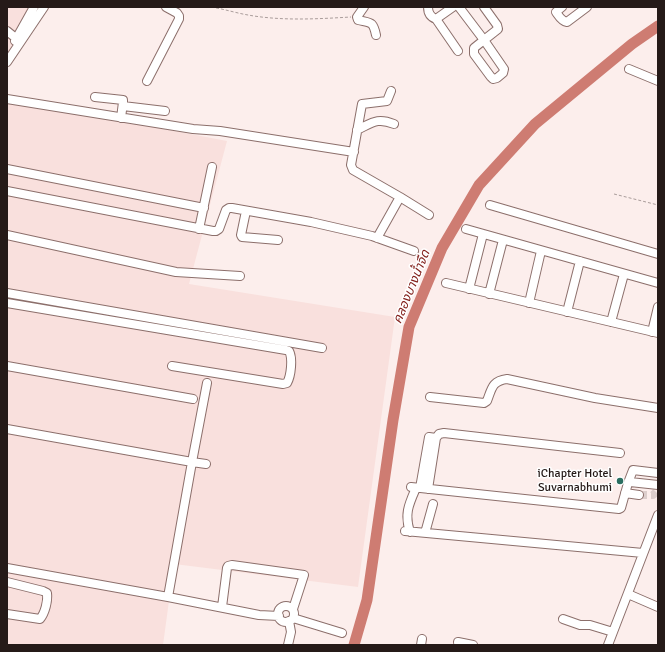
<!DOCTYPE html>
<meta charset="utf-8">
<style>
body{margin:0}
#map{position:relative;width:665px;height:652px;overflow:hidden;background:#fceeec;font-family:Signika,sans-serif}
canvas{display:block}
.frame{position:absolute;inset:0;border:8px solid #251a18;pointer-events:none}
</style>
<div id="map">
<canvas width="665" height="652"></canvas>
<div class="frame"></div>
</div>
<script>
const c = document.querySelector('canvas').getContext('2d');
c.lineJoin = 'round';
function fillPath(path, color) { c.fillStyle = color; c.fill(path, 'evenodd'); }
function stroke(path, color, width, dash) { c.strokeStyle = color; c.lineWidth = width; c.lineCap = dash ? 'butt' : 'round'; c.setLineDash(dash || []); c.stroke(path); }
function drawText(font, color, halo, rows, align = 'center') {
  c.font = font + ' Signika,"Noto Sans Thai",sans-serif'; c.lineWidth = 3; c.setLineDash([]); c.textBaseline = 'middle'; c.strokeStyle = halo; c.fillStyle = color; for (const [text, x, y, turn = 0] of rows) {
    c.save(); c.translate(x, y); c.rotate((+turn || 0) * Math.PI / 180); c.textAlign = isNaN(turn) ? turn : align; if (halo) c.strokeText(text, 0, 0); c.fillText(text, 0, 0); c.restore();
  }
}
fillPath(new Path2D(`
 M7,7H45L7,62Z
 M7,99L227,141L189,284L395,317L358,587L174,564L163,645H7Z`), '#f9e0dd');
stroke(new Path2D(`
 M354,645L367,600L393,420L409,327L442,248L479,185L535,124L632,44L658,26`), '#ce7c72', 11);
stroke(new Path2D(`
 M639,495H653L656,492`), '#dccecc', 8, [8, 4]);
const minor = new Path2D(`
 M364,7L357,17L358,20C371,23 373,21 376,35
 M428,7C428,12 430,17 436,19L458,51
 M459,7L484,40L498,29L497,25L484,7
 M562,7L556,12C559,16 561,21 567,22L587,7
 M436,19L453,7
 M7,31L17,39
 M484,40L504,69L503,73L497,78L493,79L491,77L474,54V48Z
 M15,41L34,7
 M7,62L44,7
 M629,69L658,81
 M147,81L179,19V16L177,13L166,7
 M95,97L123,100V102L121,118
 M7,99L193,129L220,131L354,152
 M123,106L165,111
 M357,130C372,123 377,117 394,124
 M7,169L204,208
 M7,191L213,231H216L219,229L226,210L229,208H232L311,222L372,236L414,251
 M400,197L429,215
 M490,205L658,254
 M246,211L241,235L242,237L278,240
 M199,229L212,167
 M466,229L658,283
 M7,235L176,272L240,276
 M377,238L400,197L353,170L351,165L362,104L387,101L391,91
 M446,283L658,333
 M469,289L483,234
 M7,293L322,348
 M489,294L503,240
 M7,303L286,350L289,351C293,358 291,376 287,383L283,384L172,366
 M529,303L541,251
 M567,312L580,261
 M611,322L624,274
 M652,332L658,307
 M7,366L193,399
 M430,397L484,403L487,401C492,388 492,381 507,379L595,398L658,408
 M7,429L192,462L168,597
 M206,464L192,462L207,383
 M628,483L633,470L658,473
 M411,487L619,509L621,508L628,483L630,482L658,485
 M420,488L429,437L436,438
 M428,489L436,438L439,434L444,433L620,453
 M625,493L639,495
 M405,531L643,553
 M410,532C404,514 409,504 416,488
 M425,533L433,504
 M7,568L168,597L259,615L279,616
 M7,582L43,591L47,593C48,601 45,613 40,619L7,614
 M628,594L658,607
 M278 614a8 8 0 1 1 16 0a8 8 0 1 1-16 0Z
 M222,607L227,568L228,566L232,565L304,575L293,609
 M293,618L342,633
 M563,619L580,625H590L613,632
 M458,642L473,645
 M288,645L291,632L289,621
 M421,645L422,639
 M608,645L658,515`);
stroke(minor, '#8c6f6b', 10);
stroke(new Path2D(`
 M211,7C224,9 236,13 248,15C281,21 317,19 351,17
 M614,194L658,205`), '#a99c9a', 1, [3, 2]);
stroke(minor, '#fff', 8);
for (const [x, y, r, color] of [
 [620,481,4,"#2a6e60"]
]) { const dot = new Path2D(); dot.arc(x, y, r, 0, 2 * Math.PI); c.fillStyle = color; c.fill(dot); stroke(dot, '#fff', 1.5); }
drawText('12px', '#251a18', '#fff', [
 ["iChapter Hotel",612,474],
 ["Suvarnabhumi",612,488]
], 'right');
drawText('italic 13px', '#83211c', '#fff', [
 ["คลองบางน้ำจืด",412,287,-68]
]);
</script>
